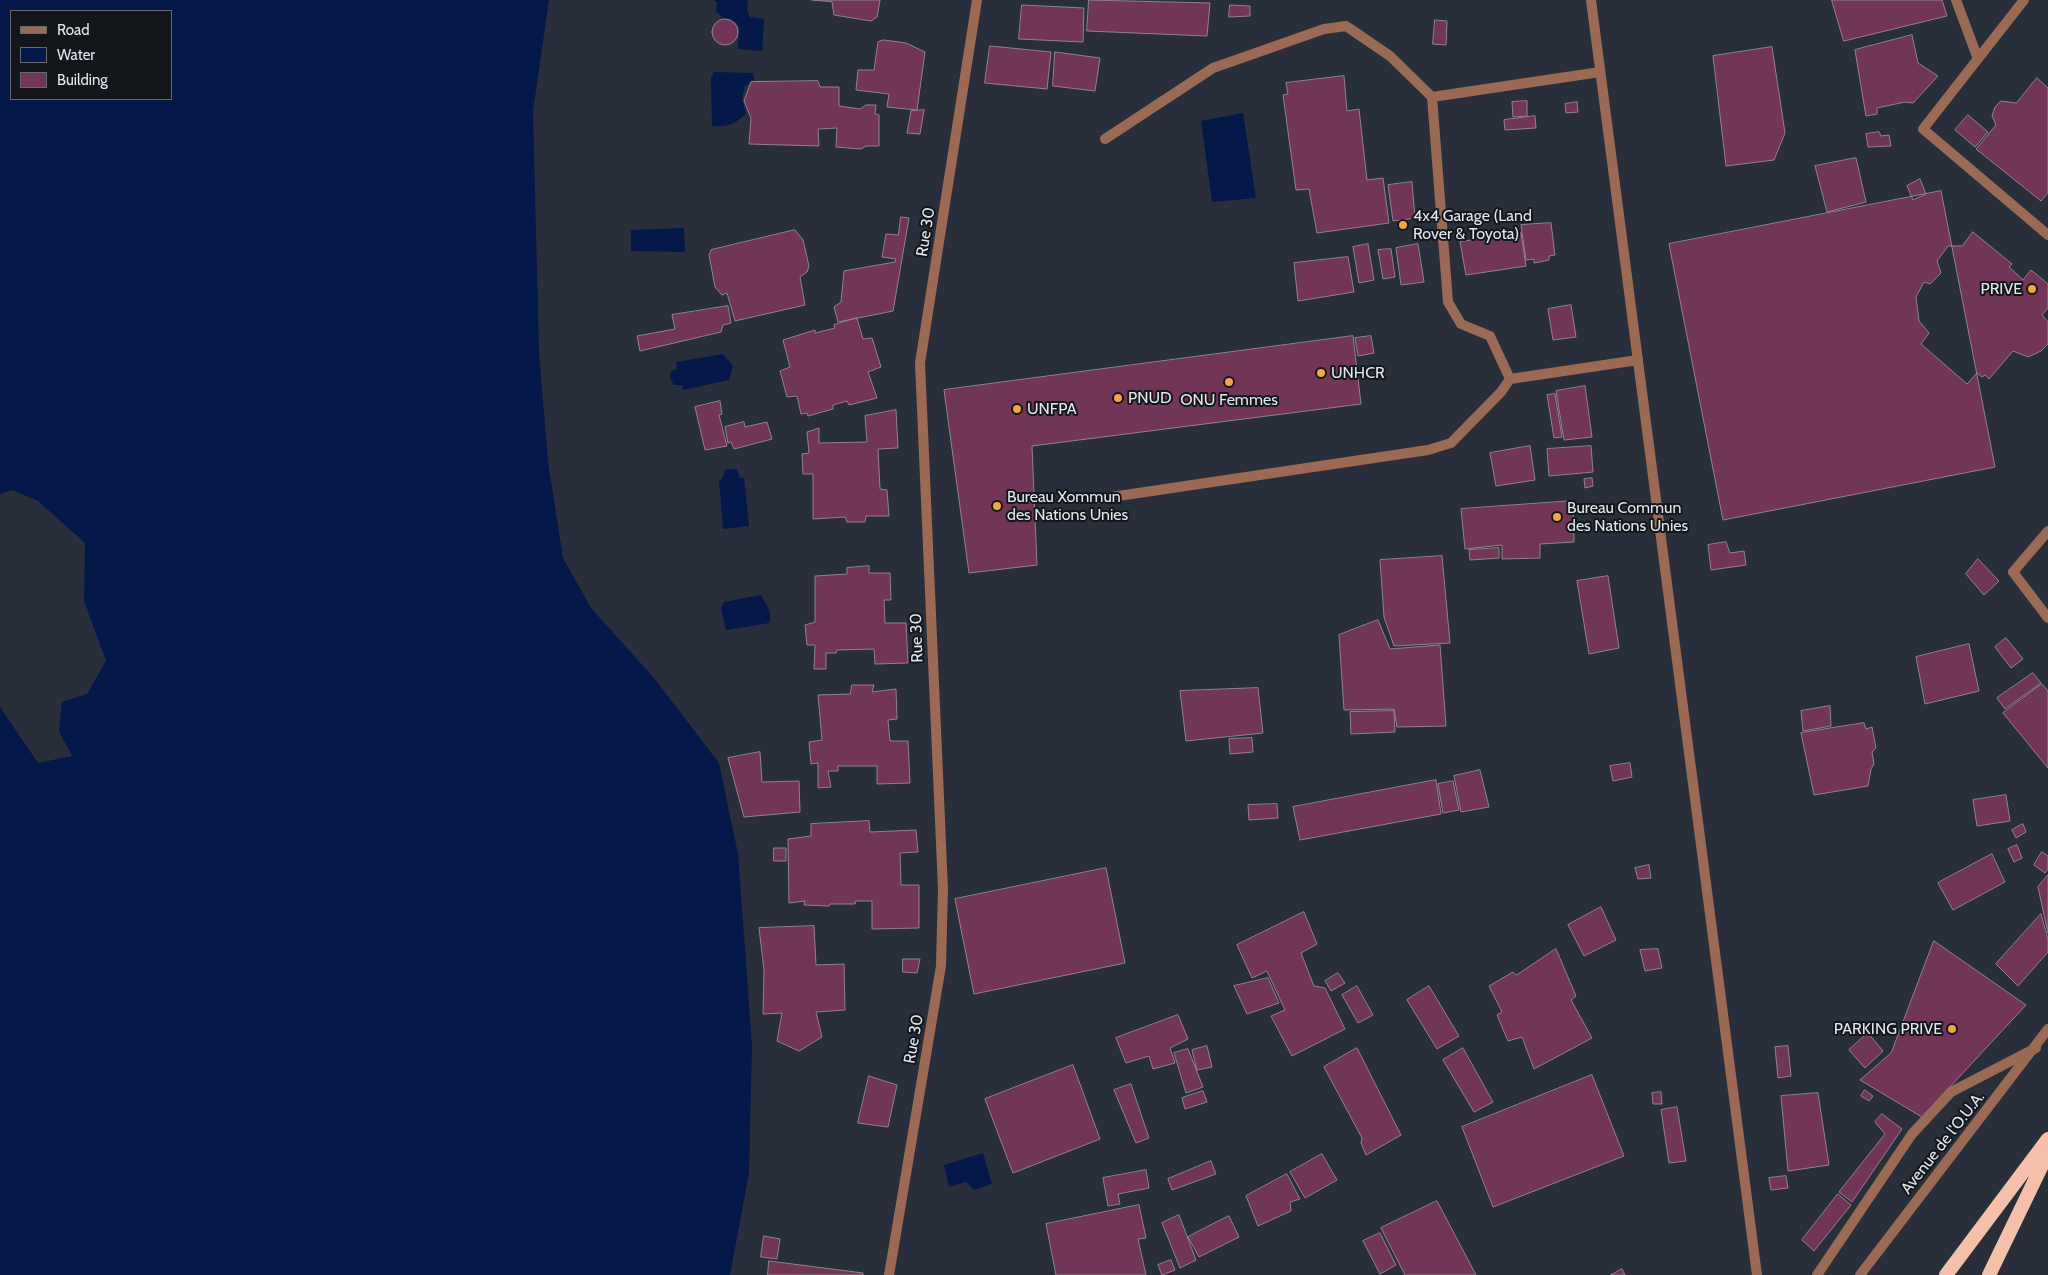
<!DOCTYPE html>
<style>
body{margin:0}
#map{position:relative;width:2048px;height:1275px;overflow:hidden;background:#282f3a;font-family:Cabin,sans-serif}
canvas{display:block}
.legend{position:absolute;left:10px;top:10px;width:162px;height:90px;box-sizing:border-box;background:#13171c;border:1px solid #666a70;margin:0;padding:6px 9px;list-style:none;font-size:15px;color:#e2e6ee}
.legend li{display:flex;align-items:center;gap:10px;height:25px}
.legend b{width:25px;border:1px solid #666a70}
</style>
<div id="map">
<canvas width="2048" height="1275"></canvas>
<ul class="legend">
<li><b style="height:6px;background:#9a6a55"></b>Road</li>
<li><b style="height:14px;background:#041849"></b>Water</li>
<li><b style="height:14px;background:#713557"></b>Building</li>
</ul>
</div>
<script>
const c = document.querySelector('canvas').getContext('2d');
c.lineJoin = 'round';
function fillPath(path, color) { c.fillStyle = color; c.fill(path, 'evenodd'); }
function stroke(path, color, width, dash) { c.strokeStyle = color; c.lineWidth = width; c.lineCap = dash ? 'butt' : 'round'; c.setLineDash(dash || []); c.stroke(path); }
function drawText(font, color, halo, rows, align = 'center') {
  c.font = font + ' Cabin,sans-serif'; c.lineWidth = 4; c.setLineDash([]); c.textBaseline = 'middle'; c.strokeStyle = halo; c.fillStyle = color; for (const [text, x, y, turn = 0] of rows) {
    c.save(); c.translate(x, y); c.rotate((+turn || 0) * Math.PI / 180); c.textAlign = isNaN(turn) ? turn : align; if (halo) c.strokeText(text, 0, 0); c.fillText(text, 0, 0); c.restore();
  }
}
fillPath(new Path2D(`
 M0,0H549L533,111L539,352L548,462L563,558L591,608L654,678L719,763L738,854L752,1045L749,1173L730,1275H0V707L38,763L72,756L59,731L62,702L87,694L106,661L84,601L85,543L38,501L12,490L0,494ZM11,11H171V99H11Z
 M713,0H748L747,10L750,17L764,19L762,51L738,49L739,28L737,23L722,17L716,11L717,2Z
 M714,72L753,73L754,80L745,86L742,98L746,114C735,124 728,127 712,126L711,78Z
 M1243,113L1256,198L1212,202L1201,121Z
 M684,228L685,252L631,251V230Z
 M723,354L733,366L729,380L683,390L682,385H674L670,378L671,371L677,369L676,362Z
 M737,469L740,478H744L749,526L723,529L719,480L722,479L725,470Z
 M761,595C766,604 773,613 769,623L726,630L721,608L724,602Z
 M983,1153L992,1184L974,1190L966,1182L949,1187L944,1165Z`), '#041849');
const building = new Path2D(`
 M812,0H880L877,17L871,21L834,15L832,2Z
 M1089,0L1210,3L1207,36L1087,31Z
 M1832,0H1942L1947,16L1844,41Z
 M1022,5L1084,8L1083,42L1019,39Z
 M1230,5L1250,6V16L1229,17Z
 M712 32a13 13 0 1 1 26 0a13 13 0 1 1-26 0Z
 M1435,20L1447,21L1446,45L1433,44Z
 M1912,35L1918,63L1938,76L1913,103L1905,102L1877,108V114L1866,116L1855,50Z
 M884,40L906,43L925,52L917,110L887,107L889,94L856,90L858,70H874L878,42Z
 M990,46L1051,52L1047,89L985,83Z
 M1772,47L1785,133L1774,160L1726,166L1713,56Z
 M1055,52L1100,58L1095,91L1053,86Z
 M1344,76L1347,111L1359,109L1367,180L1383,178L1389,223L1317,233L1309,189L1296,190L1283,95L1288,94L1286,83Z
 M2037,78L2048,88V193L2041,201L1976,149L1996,125L1992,116L1995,107L2001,101L2016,103Z
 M818,81L820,87H839V106L860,109L866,105H876L875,114L879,115V146H866L861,149L836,147L837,128L818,129L819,146L749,144L751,118L744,101L751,82Z
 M1527,101V116L1513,117L1512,102Z
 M1577,102L1578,112L1566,113L1565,104Z
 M924,110L920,134L907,133L911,111Z
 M1968,115L1988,132L1975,147L1955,130Z
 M1535,116L1536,128L1505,130L1504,120Z
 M1879,132L1881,136L1889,135L1891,146L1868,147L1866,134Z
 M1856,158L1866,202L1827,212L1815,166Z
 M1920,179L1926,194L1913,200L1907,186Z
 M1412,182L1415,218L1393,221L1388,185Z
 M1941,191L1995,467L1723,520L1669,244Z
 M901,217L909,218L893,311L838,322L834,307L841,302L844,271L895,262L896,259L882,257L886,234L898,235Z
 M1551,223L1555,255L1549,256V260L1534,263V259L1526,260L1521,225Z
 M795,230L803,240L809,266L807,272L800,277L805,305L735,321L727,293L722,295L715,287L709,255L711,250Z
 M1973,232L2012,264L2009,267L2023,280L2031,270L2048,284V308L2042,315L2048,322V344L2041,351L2028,357L2013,351L1989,379L1985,375L1982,377L1977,373L1967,384L1921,344L1929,333L1919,321L1916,297L1924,282L1930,284L1941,273L1937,261L1948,246H1962Z
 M1521,233L1526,266L1466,275L1460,242Z
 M1368,244L1374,280L1359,283L1353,247Z
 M1418,244L1424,282L1401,285L1396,248Z
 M1391,249L1395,277L1383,279L1378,250Z
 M1348,257L1354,292L1298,301L1294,263Z
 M1571,305L1576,337L1553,340L1548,309Z
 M728,306L731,323L723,325L721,332L640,351L637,336L675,329L672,315Z
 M857,318L863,339L872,338L881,367L868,372L877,398L849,405L847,401L833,405V409L808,416L807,413L801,414L797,396L787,397L780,371L790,367L783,340L815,330V333L835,328L834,325Z
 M1353,336L1361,404L1032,446L1037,565L969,573L944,390Z
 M1371,336L1374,353L1358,356L1355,338Z
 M1585,386L1592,437L1564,440L1556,391Z
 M1555,394L1562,437L1554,438L1547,395Z
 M720,401L722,414L719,415L727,446L705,450L695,407Z
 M896,410L898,448L878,449L880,489L887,490L889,516H866L865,522H847L845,517L813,519V474H803L802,454L809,453L807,432L819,428V443L867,442L865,416Z
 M744,422L745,427L767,422L772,439L734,449L731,442L728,443L725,427Z
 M1530,446L1535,480L1496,486L1490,453Z
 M1591,446L1593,472L1549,476L1547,449Z
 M1592,478L1593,486L1585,488L1584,479Z
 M1573,501L1574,542L1540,544V558L1502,559V545L1465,549L1461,509Z
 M1726,542L1730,553L1744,551L1746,565L1711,570L1708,545Z
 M1499,548V558L1470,560L1469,550Z
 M1442,556L1450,643L1394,646L1384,617L1380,560Z
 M1978,559L1999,581L1984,595L1966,574Z
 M869,566V573H890L891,600H884L885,623H906L908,663L875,664L874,649L837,650L836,653H826V669H814L815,645H807L805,625L815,622V576L847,574V568Z
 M1608,576L1619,648L1589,654L1577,581Z
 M1378,620L1390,649L1440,645L1446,726L1397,727L1394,709L1344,710L1339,635Z
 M2006,638L2023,659L2011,668L1995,647Z
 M1969,644L1979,691L1925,704L1916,657Z
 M2033,673L2041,683L2005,709L1997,698Z
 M2042,684L2048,691V768L2003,713Z
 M852,685H874L872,692L896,689L897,719L888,720L890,741H908L910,783L877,784V766H838V771H828L831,787L818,788V763L811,764L809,742L822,740L818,695L850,694Z
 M1258,688L1263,733L1186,741L1180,691Z
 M1830,706L1831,726L1803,731L1801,711Z
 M1394,711L1395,732L1351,734L1350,712Z
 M1864,723L1866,729L1872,727L1876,748L1872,752L1874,764L1871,769L1868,786L1814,795L1801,733Z
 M1252,738L1253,752L1230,754L1229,739Z
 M760,752L762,782L799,781L800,812L744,817L728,758Z
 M1630,763L1632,777L1613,781L1610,766Z
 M1480,770L1489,807L1461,812L1454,776Z
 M1436,780L1441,814L1300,840L1293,807Z
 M1453,781L1459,810L1443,813L1438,784Z
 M2006,795L2010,821L1977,826L1973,800Z
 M1277,804L1278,818L1249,820L1248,805Z
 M869,821L870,832L916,830L918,852L900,853L901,885H919V928L872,929V901H856L855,904H830L829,906L804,905L805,901L789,903L788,839L811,836V824Z
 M2023,824L2026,832L2016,838L2012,830Z
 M2017,845L2022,858L2014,862L2008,849Z
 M774,848H786V861H774Z
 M2042,852L2048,856V869L2045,873L2034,865Z
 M1992,854L2005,882L1953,910L1938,883Z
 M1649,865L1651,878L1638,879L1635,868Z
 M1106,868L1125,963L974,994L955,899Z
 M2048,875V933L2038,887Z
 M1601,907L1616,940L1584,956L1568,925Z
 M1304,912L1317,944L1301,953L1314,986L1325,988L1345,1029L1292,1056L1271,1016L1285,1010L1267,971L1252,978L1237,945Z
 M2041,914L2048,939V952L2018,986L1996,964Z
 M814,926L816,965L844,964L845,1010L816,1012L822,1037L799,1051L777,1041L782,1013L763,1014L764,970L759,928Z
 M1934,941L2026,1005L1922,1117L1860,1080L1891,1053Z
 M1556,949L1576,996L1571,1000L1592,1038L1534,1069L1522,1037L1508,1041L1497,1015L1502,1012L1489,986L1513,972L1516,975Z
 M1658,949L1662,968L1645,971L1640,950Z
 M903,959H920L917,973L903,972Z
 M1338,973L1345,983L1331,991L1325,981Z
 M1268,978L1279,1003L1247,1014L1234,986Z
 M1357,986L1373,1015L1358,1023L1342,995Z
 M1429,986L1459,1036L1437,1049L1407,1000Z
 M1178,1015L1188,1039L1170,1048L1175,1063L1153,1069L1149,1056L1126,1063L1116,1038Z
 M1868,1033L1883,1051L1865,1068L1849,1050Z
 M1207,1046L1212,1067L1197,1070L1192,1050Z
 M1788,1046L1791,1076L1778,1078L1775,1047Z
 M1357,1048L1401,1135L1366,1155L1361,1143L1362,1138L1324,1067Z
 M1463,1048L1493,1102L1474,1112L1443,1060Z
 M1188,1049L1203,1087L1186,1093L1174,1053Z
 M1073,1065L1100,1139L1013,1173L985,1099Z
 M1592,1075L1624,1156L1493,1207L1462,1127Z
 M869,1076L897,1085L888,1127L858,1123Z
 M1131,1084L1149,1138L1136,1143L1114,1090Z
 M1865,1090L1873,1096L1869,1101L1861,1096Z
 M1203,1091L1207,1102L1185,1109L1182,1098Z
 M1661,1092L1662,1104H1653L1652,1093Z
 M1818,1093L1829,1165L1788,1171L1781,1096Z
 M1677,1107L1686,1161L1669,1163L1661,1110Z
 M1882,1114L1902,1129L1852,1202L1839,1192L1885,1134L1875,1122Z
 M1322,1154L1337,1180L1305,1198L1290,1172Z
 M1211,1161L1216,1174L1172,1190L1168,1179Z
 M1146,1170L1149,1188L1118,1194L1120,1204L1108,1206L1103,1178Z
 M1287,1174L1300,1199L1290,1202L1291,1211L1258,1226L1246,1196Z
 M1786,1176L1788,1188L1771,1190L1769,1178Z
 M1838,1194L1851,1205L1814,1251L1802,1240Z
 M1437,1201L1476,1275H1405L1381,1228Z
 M1139,1205L1146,1238L1138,1239L1146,1275H1056L1046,1224Z
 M1179,1215L1196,1260L1180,1268L1162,1223Z
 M1229,1216L1239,1237L1199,1257L1188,1237Z
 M1380,1233L1396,1265L1380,1274L1363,1241Z
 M764,1236L780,1239L777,1259L761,1257Z
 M1171,1260L1175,1270L1162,1275L1158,1265Z
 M769,1261L863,1273V1275H768Z
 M1622,1269L1625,1275H1611Z`);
fillPath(building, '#713557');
stroke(building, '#92828a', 1);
stroke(new Path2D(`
 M1432,97L1448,302L1461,324L1490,336L1510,379
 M1105,139L1213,68L1324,29L1346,26L1390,56L1432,97L1600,72
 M1098,499L1428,450L1451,443L1501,392L1510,379L1638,360`), '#9a6a55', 10);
stroke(new Path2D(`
 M1591,0L1757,1275
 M1956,0L1978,59
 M2024,0L1923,129L2048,235
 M2048,531L2013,572L2048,618
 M889,1275L941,966L943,889L920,363L977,0
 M1817,1275L1912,1134L1951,1092L2036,1048
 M1860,1275L2048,1029`), '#9a6a55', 10);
stroke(new Path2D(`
 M1946,1275L2048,1139
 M1989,1275L2048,1153`), '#f4c0aa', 14);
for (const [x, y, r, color] of [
 [1403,225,5,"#f2a541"],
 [2032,289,5,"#f2a541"],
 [1321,373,5,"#f2a541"],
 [1229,382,5,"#f2a541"],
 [1118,398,5,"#f2a541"],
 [1017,409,5,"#f2a541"],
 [997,506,5,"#f2a541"],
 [1557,517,5,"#f2a541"],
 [1952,1029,5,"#f2a541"]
]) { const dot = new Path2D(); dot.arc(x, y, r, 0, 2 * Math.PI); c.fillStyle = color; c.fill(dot); stroke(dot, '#13171c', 2); }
drawText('16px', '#e2e6ee', '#13171c', [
 ["4x4 Garage (Land",1413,216],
 ["Rover & Toyota)",1413,234],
 ["PRIVE",2022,289,"right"],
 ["UNHCR",1331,373],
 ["PNUD",1128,398],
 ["ONU Femmes",1229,400,"center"],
 ["UNFPA",1027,409],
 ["Bureau Xommun",1007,497],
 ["des Nations Unies",1007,515],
 ["Bureau Commun",1567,508],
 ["des Nations Unies",1567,526],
 ["PARKING PRIVE",1942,1029,"right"]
], 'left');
drawText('16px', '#e2e6ee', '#13171c', [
 ["Rue 30",926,232,-81],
 ["Rue 30",917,638,-92],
 ["Rue 30",914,1039,-80],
 ["Avenue de l'O.U.A.",1943,1143,-52]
]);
</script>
